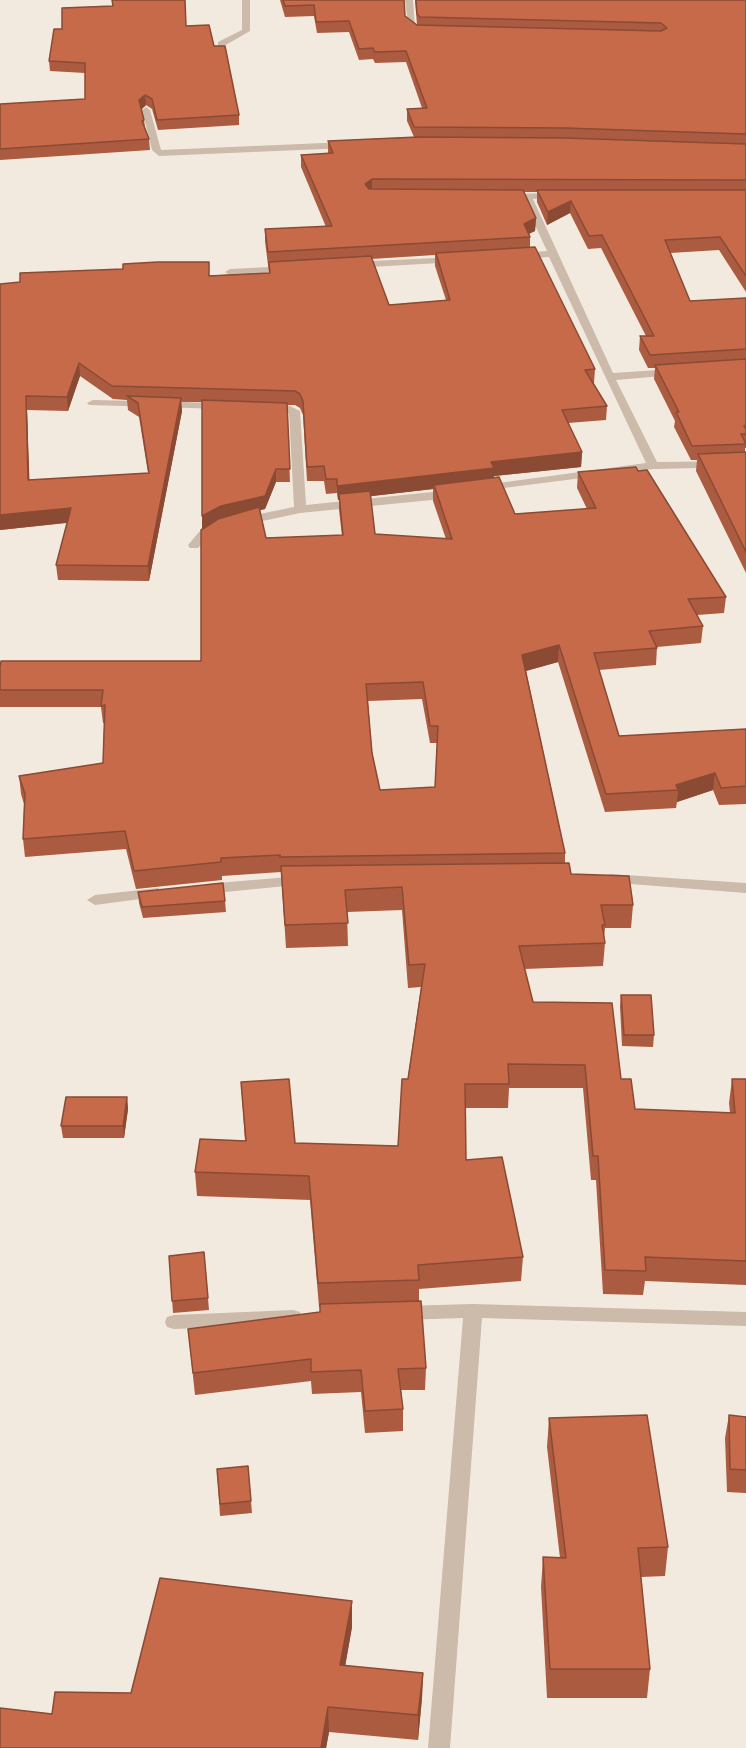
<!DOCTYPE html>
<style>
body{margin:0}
canvas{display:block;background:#f3eadf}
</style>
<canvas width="746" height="1748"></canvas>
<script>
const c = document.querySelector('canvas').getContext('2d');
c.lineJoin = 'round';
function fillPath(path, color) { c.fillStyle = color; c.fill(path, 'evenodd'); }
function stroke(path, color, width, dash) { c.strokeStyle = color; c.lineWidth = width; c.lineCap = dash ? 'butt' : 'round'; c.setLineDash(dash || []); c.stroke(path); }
fillPath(new Path2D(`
 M242,0H250V31L224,46H218V42L242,30Z
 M405,0H413L415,27L423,30V34L409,31Z
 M146,107L150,110L161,150L347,142L351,145L347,148L159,156L152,150L142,110Z
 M555,193L560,196L558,198L533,199L613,373L674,369L679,372L674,375L616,380L657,462L746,461V467L653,469L480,491L478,489L484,485L646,463L549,257L520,259L515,256L520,253L547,251L523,199L507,200L502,197L507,194Z
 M454,257L459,260L457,262L353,268L348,265L353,262Z
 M290,266L294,267V271L230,275L225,272L230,269Z
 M93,400L222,403L228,406L222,409L89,405L87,403Z
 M267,404L290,406L300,411L306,505L452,490L458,494L452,498L300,513L244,525L240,524V518L294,507L289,413L263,409V405Z
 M218,525L224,529L207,538L198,548H190L188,545L199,532Z
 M610,874L746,883V893L605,882L602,879Z
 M301,876L306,878L309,881L306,884L205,894L197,889L205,884Z
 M158,888L166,893L163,896L95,905L87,900L95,895Z
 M473,1304L746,1312V1326L482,1318L450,1748H428L463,1318L401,1320L394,1318L392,1313L394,1308L401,1306Z
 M293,1310L300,1312L302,1317L300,1322L293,1324L174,1329L167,1327L165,1322L167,1317L174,1315Z`), '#ccbaab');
fillPath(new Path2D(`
 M112,0L186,26L214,46L239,115V125L158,130L152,109L146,105L141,109L144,120L145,127L149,139L150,150L0,160V104L85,99V73L50,71L49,61L62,29L113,6Z
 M280,0H404L405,16L417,25L415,0H746V292L719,250L670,253L690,301L746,298V448H745V452H746V573L696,471L697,460H691L674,427L675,421L654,379L655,368H648L639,350L640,336H646L601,248L588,249L570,213L547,225L537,202V192H524L536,218L535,231L529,234L530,237V247L595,369L594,383H593L607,406L606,420L568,423L582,452L581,467L494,476L493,478L515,514L587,509L577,488L578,472L726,597L724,613L697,615L703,626L701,643L657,647L656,665L599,670L619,736L746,729V804L719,805L713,790L677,802L676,808L605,812L558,662L526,671L565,853V863L571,874L633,905L631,928H605L604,938L605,943L603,966L524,969L533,1002L621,1079L635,1109L730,1113L729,1103L732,1079H746V1285L645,1281L643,1295L603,1294L596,1180H591L583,1088H509L508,1108H465L466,1160L523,1257L521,1281L419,1289V1301L426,1368L425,1390H401L403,1409V1431L365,1433L361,1392L312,1394L311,1381L195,1395L188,1329L320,1312V1307H319L310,1200L197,1196L195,1172L245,1141L241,1082L295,1143L398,1146L421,987L408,988L402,910L347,912L348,946L286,948L281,872L222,876V880L136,889L126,849L25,857L23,839L24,804L21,794L19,776L103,763L104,723H103L101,707H0V667L201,661L206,527L202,529V402H181L182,411L149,581L58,580L56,565L67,523L0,530V284L269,273L265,241V229L326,227L301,167V155L328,154V141L414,137L407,121V109L422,108L406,62L375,63L373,59L359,60L349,32L317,33L314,16L285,17ZM435,255V266L446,300L389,305L371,259ZM80,376L113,399L127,400L128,410L139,417L148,473L29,480L27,410L68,411ZM287,405H295L300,408L303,415L307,481H324L326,494L337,493L338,500H339V510L342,536L266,538L260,510L265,509L276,482H290ZM433,489V501L446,539L375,534L370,496ZM422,699L430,743H437L435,787L380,790L372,753L368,701Z
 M138,892L225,901L226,912L143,918L139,903Z
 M621,995L654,1035L653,1047L622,1046L620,1006Z
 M127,1097L128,1109L124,1138H63L61,1126Z
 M204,1252L209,1310L173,1313L169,1256Z
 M729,1415L746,1417V1493L727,1492L725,1438Z
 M549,1418L668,1547L665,1576L641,1577L650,1669L647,1698H547L541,1587L543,1557L560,1558L547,1447Z
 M248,1466L252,1513L220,1516L217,1469Z
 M352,1627L345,1666L423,1673L422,1698L418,1740L329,1732L326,1748H0L52,1714L131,1693Z`), '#ab5b40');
fillPath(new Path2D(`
 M145,95L146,105L140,111L139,100Z
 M372,179V192L365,184Z
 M571,201L570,213L547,225L548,212Z
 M536,218L535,231L523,236L524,224Z
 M79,363L80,376L68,411L67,397Z
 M26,396L27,410L30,495L28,480Z
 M181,398L182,411L149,581L148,566Z
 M582,452L581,467L494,476L493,482L434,485L433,489L339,500V494V500H338L337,486L491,462Z
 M276,469V482L265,509L221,519L202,529V516Z
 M71,508L72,522L0,530V515Z
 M559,645L558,662L522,672V655Z
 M715,773L713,790L677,802L678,790L676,785Z
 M127,1097L128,1109L124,1138L123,1126Z
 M352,1601V1627L341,1690L340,1665Z
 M423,1673L422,1698L418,1740V1715Z
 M328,1707L329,1732L326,1748H321Z`), '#8b4a34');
const building = new Path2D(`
 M112,0H185L186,26L209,25L214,46H225L239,115L157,120L152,99L145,95L139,100L144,120L142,121L149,139L0,149V104L85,99V63L49,61L54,29H62V8L113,6Z
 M283,0H404L405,16L417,25L661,31L667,28L661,23L420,17L417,14L416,0H746V134L565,128L414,127L407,109L427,108L406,51L375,52L373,48L359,49L349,21L316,22L314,5L285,6Z
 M418,137L565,138L746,144V180L372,179L365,184L369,189L523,190L536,218L524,224L530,237L268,252L265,229L332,226L301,155L333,153L328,141Z
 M537,190H746V276L720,237L665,240L690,301L746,298V349L650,355L640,336H654L602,235L589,236L571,201L548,212Z
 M535,247L595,369L585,370L607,406L562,410L582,452L491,462L494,468L337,486V479H326L324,466L307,467L303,401L300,394L295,391L112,386L79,363L67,397L26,396L28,480L149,473L138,403L127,396L181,398L148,566L56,565L71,508L0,515V284L20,282V273L123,269V264L158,262H209V276L270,273L269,262L371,256L389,305L450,300L436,253Z
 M746,359V425L744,426L746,429V434H741L746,444L692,446L676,412H679L655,365Z
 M202,400L287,403L290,469H276L265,496L221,506L202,516Z
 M746,452V552L698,454Z
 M636,467L638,471L647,470L726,597L688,599L703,626L649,631L657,648L594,653L619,736L746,729V786L721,788L715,773L676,785L678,790L606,794L559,645L522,655L565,853L280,857V855L221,858V862L134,871L125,831L23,839L25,794L19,776L103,763L105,705L101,706L103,690H0V667L1,661H201V530L218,519L259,507L266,538L343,535L339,494L370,491L375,534L452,539L434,485L499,477L515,514L596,508L578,472ZM423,682L430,726H438L435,787L380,790L372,753L366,684Z
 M569,863L571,874L629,876L633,905H601L605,925H602L605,943L519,946L533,1002L612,1003L621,1079H631L635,1109L735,1113L732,1079H746V1261L645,1257L646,1271L605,1270L598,1156H593L585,1065L508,1064L509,1084H465L466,1160L502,1157L523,1257L418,1265L419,1280L318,1283L309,1176L195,1172L200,1139L246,1141L241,1082L289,1079L295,1143L398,1146L402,1079H408L425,964L409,965L402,887L345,890L348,923L285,925L281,866Z
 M223,883L225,901L142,907L138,892Z
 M621,995H651L654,1035H624Z
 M66,1097H127L123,1126H61Z
 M204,1252L208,1298L172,1301L169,1256Z
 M421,1301L426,1368L398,1369L403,1409L365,1411L361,1370L311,1372V1359L193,1373L188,1329L320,1312V1304Z
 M647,1415L668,1547L638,1548L650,1669H550L543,1557L566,1558L549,1418Z
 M729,1415L746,1417V1470L730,1469Z
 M248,1466L251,1501L220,1504L217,1469Z
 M160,1578L352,1601L340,1665L423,1673L418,1715L328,1707L321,1748H0V1708L52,1714L55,1692L131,1693Z`);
fillPath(building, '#c76a4a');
stroke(building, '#8b4a34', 1.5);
</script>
